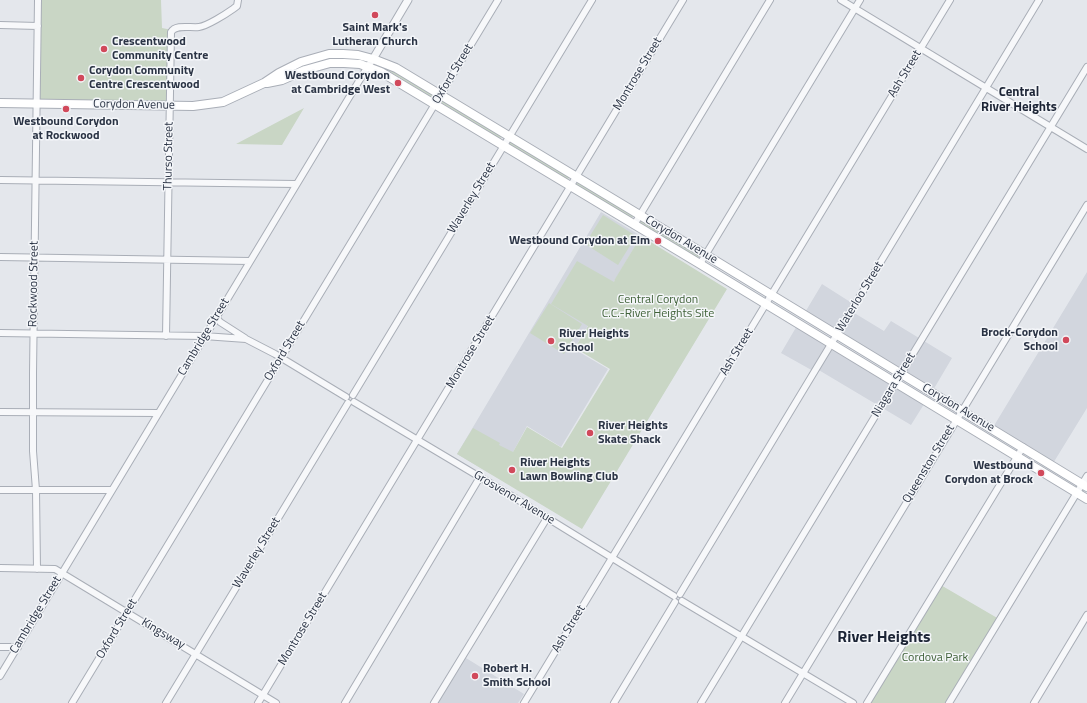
<!DOCTYPE html>
<style>
body{margin:0}
canvas{display:block;background:#e4e7ec}
</style>
<canvas width="1087" height="703"></canvas>
<script>
const c = document.querySelector('canvas').getContext('2d');
c.lineJoin = 'round';
function fillPath(path, color) { c.fillStyle = color; c.fill(path, 'evenodd'); }
function stroke(path, color, width, dash) { c.strokeStyle = color; c.lineWidth = width; c.lineCap = dash ? 'butt' : 'round'; c.setLineDash(dash || []); c.stroke(path); }
function drawText(font, color, halo, rows, align = 'center') {
  c.font = font + ' "Titillium Web",sans-serif'; c.lineWidth = 3; c.setLineDash([]); c.textBaseline = 'middle'; c.strokeStyle = halo; c.fillStyle = color; for (const [text, x, y, turn = 0] of rows) {
    c.save(); c.translate(x, y); c.rotate((+turn || 0) * Math.PI / 180); c.textAlign = isNaN(turn) ? turn : align; if (halo) c.strokeText(text, 0, 0); c.fillText(text, 0, 0); c.restore();
  }
}
fillPath(new Path2D(`
 M601,212L641,236L574,349L608,369L561,447L527,426L513,452L491,474L457,454Z
 M1087,272V408L1052,465L992,429Z
 M822,284L855,305L851,311L884,331L891,321L952,358L932,392L804,314Z
 M798,324L926,401L911,425L817,369L815,372L781,353Z
 M466,658L524,694L518,703H438Z`), '#d2d6de');
fillPath(new Path2D(`
 M38,0H161L162,28L172,30L170,105L37,103Z
 M379,65L388,68L434,94V96L432,97L430,96Z
 M441,99L503,136V137L499,138L442,103L440,101Z
 M304,108L282,145L236,144Z
 M511,141L570,177V178L567,179L511,145L509,144Z
 M578,181L634,215L632,218L629,217L577,185L576,184Z
 M603,215L636,236L618,265L585,244Z
 M642,220L699,255V257L696,258L641,224L640,222Z
 M641,236L727,289L582,529L457,454L473,428L500,443L499,445L513,452L527,427L562,448L610,369L575,348L588,326L551,304L577,261L614,282L615,279Z
 M549,303L582,324L564,354L530,333Z
 M939,584L999,619L949,703H867Z`), '#c9d6c5');
const minor = new Path2D(`
 M841,0L1087,149
 M0,25L38,26
 M0,180L296,184
 M634,225L770,0
 M0,257L250,261
 M700,264L860,0
 M216,317L220,322L245,338
 M0,333L204,336L246,339L275,354L346,397
 M166,336L171,32C176,24 190,28 199,27C207,26 226,14 233,9L237,6L238,0
 M353,395L592,0
 M354,402L515,498L674,596
 M0,412L158,413
 M0,490H112
 M0,568L55,569L276,703
 M37,569L36,490L33,451V373L38,0
 M680,594L1039,0
 M682,601L853,703
 M0,647H18
 M0,676L365,71L373,59
 M72,703L498,0
 M166,703L348,403
 M258,703L683,0
 M345,703L480,477
 M434,703L547,518
 M524,703L950,0
 M614,703L675,602
 M701,703L1087,67
 M785,703L1087,205
 M867,703L1023,447
 M949,703L1087,476
 M1034,703L1087,615`);
const tertiary = new Path2D(`
 M373,59L408,0`);
const secondary = new Path2D(`
 M267,83L282,80L305,70L330,63H344L360,64L381,72L700,264L1087,499
 M0,103L193,106L223,102L264,83L279,73L301,62L329,54H343L358,55L373,59L396,68L706,255L1087,487`);
stroke(minor, '#a9aeb7', 8);
stroke(tertiary, '#a9aeb7', 9);
stroke(secondary, '#a9aeb7', 10);
stroke(minor, '#f7f8fa', 6);
stroke(tertiary, '#f7f8fa', 7);
stroke(secondary, '#fff', 8);
for (const [x, y, r, color] of [
 [375,15,4,"#d1495b"],
 [104,49,4,"#d1495b"],
 [81,78,4,"#d1495b"],
 [398,83,4,"#d1495b"],
 [66,109,4,"#d1495b"],
 [658,241,4,"#d1495b"],
 [1066,340,4,"#d1495b"],
 [551,341,4,"#d1495b"],
 [590,433,4,"#d1495b"],
 [512,470,4,"#d1495b"],
 [1041,473,4,"#d1495b"],
 [475,676,4,"#d1495b"]
]) { const dot = new Path2D(); dot.arc(x, y, r, 0, 2 * Math.PI); c.fillStyle = color; c.fill(dot); stroke(dot, '#f4f6f9', 1.5); }
drawText('bold 12px', '#2b3445', '#f4f6f9', [
 ["Saint Mark's",375,28,"center"],
 ["Lutheran Church",375,42,"center"],
 ["Crescentwood",112,42],
 ["Community Centre",112,56],
 ["Corydon Community",89,71],
 ["Centre Crescentwood",89,85],
 ["Westbound Corydon",390,76,"right"],
 ["at Cambridge West",390,90,"right"],
 ["Westbound Corydon",66,122,"center"],
 ["at Rockwood",66,136,"center"],
 ["Westbound Corydon at Elm",650,241,"right"],
 ["Brock-Corydon",1058,333,"right"],
 ["School",1058,347,"right"],
 ["River Heights",559,334],
 ["School",559,348],
 ["River Heights",598,426],
 ["Skate Shack",598,440],
 ["River Heights",520,463],
 ["Lawn Bowling Club",520,477],
 ["Westbound",1033,466,"right"],
 ["Corydon at Brock",1033,480,"right"],
 ["Robert H.",483,669],
 ["Smith School",483,683]
], 'left');
drawText('12px', '#2b3445', '#f4f6f9', [
 ["Oxford Street",453,74,-59],
 ["Montrose Street",638,74,-59],
 ["Ash Street",905,74,-59],
 ["Corydon Avenue",134,105,1],
 ["Thurso Street",169,156,-89],
 ["Waverley Street",472,198,-59],
 ["Corydon Avenue",681,240,31],
 ["Rockwood Street",34,284,-89],
 ["Waterloo Street",860,297,-59],
 ["Cambridge Street",204,337,-59],
 ["Oxford Street",285,351,-59],
 ["Montrose Street",471,352,-59],
 ["Ash Street",737,352,-59],
 ["Niagara Street",894,385,-59],
 ["Corydon Avenue",958,408,31],
 ["Queenston Street",929,464,-59],
 ["Grosvenor Avenue",514,498,31],
 ["Waverley Street",257,553,-59],
 ["Cambridge Street",36,615,-59],
 ["Oxford Street",117,629,-59],
 ["Montrose Street",303,629,-59],
 ["Ash Street",569,629,-59],
 ["Kingsway",163,634,31]
]);
drawText('12px', '#3f6138', '#f4f6f9', [
 ["Central Corydon",658,300],
 ["C.C.-River Heights Site",658,314],
 ["Cordova Park",935,658]
]);
drawText('bold 13px', '#1d2536', '#f4f6f9', [
 ["Central",1019,93],
 ["River Heights",1019,108]
]);
drawText('bold 16px', '#1d2536', '#f4f6f9', [
 ["River Heights",884,638]
]);
</script>
